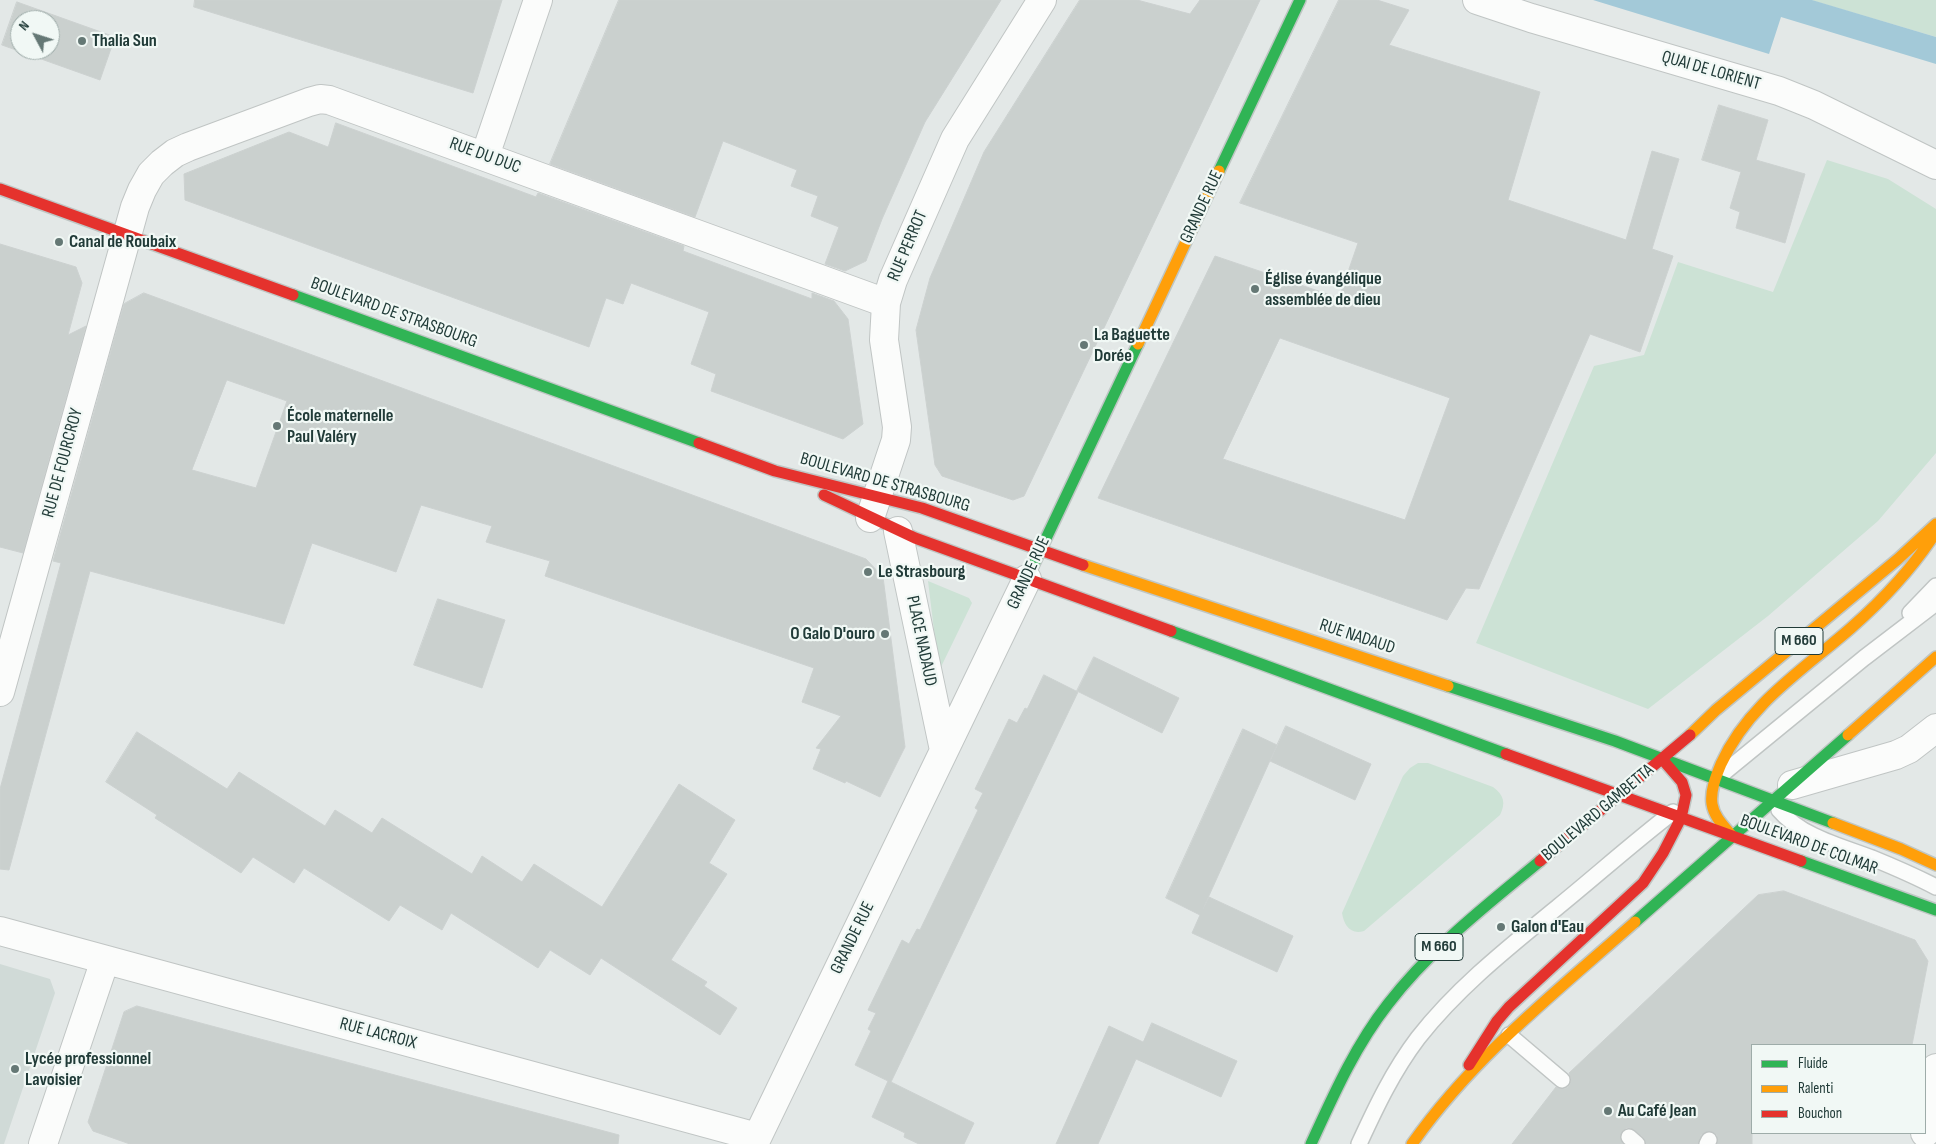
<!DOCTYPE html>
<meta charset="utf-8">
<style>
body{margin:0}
#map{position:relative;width:1936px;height:1144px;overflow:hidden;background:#e3e8e7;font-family:"Sofia Sans Condensed",sans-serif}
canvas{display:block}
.legend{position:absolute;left:1751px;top:1044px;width:175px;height:90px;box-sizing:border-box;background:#f1f8f5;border:1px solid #9eaca9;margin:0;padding:6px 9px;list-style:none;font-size:15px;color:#213b38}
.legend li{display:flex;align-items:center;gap:10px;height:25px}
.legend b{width:25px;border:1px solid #9eaca9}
.north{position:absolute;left:10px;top:10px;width:50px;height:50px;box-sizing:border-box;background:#f1f8f5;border:1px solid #9eaca9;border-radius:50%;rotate:310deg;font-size:14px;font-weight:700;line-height:20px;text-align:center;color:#213b38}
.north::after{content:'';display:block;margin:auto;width:18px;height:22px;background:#657875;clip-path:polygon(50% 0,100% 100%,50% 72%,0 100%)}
</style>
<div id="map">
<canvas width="1936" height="1144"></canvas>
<ul class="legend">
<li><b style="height:6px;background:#30b455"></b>Fluide</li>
<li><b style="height:6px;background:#ff9f0a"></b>Ralenti</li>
<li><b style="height:6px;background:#e5322d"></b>Bouchon</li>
</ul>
<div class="north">N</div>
</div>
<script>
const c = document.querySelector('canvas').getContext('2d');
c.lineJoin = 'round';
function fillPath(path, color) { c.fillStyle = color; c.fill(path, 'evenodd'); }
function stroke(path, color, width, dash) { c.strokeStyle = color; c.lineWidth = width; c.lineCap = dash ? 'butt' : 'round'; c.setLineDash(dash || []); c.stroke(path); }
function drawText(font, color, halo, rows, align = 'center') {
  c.font = font + ' "Sofia Sans Condensed",sans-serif'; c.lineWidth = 4.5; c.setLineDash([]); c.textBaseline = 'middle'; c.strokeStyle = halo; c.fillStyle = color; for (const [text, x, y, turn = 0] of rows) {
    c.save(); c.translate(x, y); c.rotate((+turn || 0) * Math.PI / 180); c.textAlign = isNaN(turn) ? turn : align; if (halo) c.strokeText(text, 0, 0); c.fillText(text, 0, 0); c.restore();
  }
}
fillPath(new Path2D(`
 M0,964L50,979L55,993L4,1144H0Z`), '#d0dad7');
fillPath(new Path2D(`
 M1812,0H1936V37L1814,1Z
 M1827,160L1888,179L1936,209V453L1878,521L1768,616L1648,709L1476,643L1594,366L1644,355L1678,262L1773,292Z
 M928,581L969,598L972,603L939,671Z
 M1418,763H1428L1493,787C1504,795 1506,803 1500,815L1364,931C1350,935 1344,925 1342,913L1403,776L1410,768Z`), '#cce2d5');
fillPath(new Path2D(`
 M1593,0H1812L1936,37V64L1781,17L1769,54Z`), '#a3c9d8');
const building = new Path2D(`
 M195,0H502L473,93L194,7Z
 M619,0H1001L925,122L882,219L866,261L845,271L825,264L839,227L811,216L818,196L791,186L797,170L723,141L695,217L550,164Z
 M1080,0H1137L1190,14L1200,0H1260L1024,496L1013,500L942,476L935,465L916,330L930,278L984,152Z
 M1339,0H1377L1409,10L1389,45L1540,92L1508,200L1626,240L1652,151L1679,159L1652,249L1673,256L1640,352L1590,334L1479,589L1466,588L1447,620L1098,498L1215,256L1339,298L1358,243L1240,203ZM1280,338L1450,398L1405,520L1223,459Z
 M17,2L115,37L100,80L2,45ZM20,20H50V50H20Z
 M1719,105L1768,120L1756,160L1805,174L1785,243L1736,228L1740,212L1730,208L1741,172L1702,160Z
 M336,123L536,197L538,193L684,246L683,251L812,299V293L834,301L848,319L863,424L843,439L711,391L716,374L691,364L709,312L631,283L623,304L606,298L589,347L185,200L184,174L289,132L328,147Z
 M0,244L76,267L82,283L68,335L86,326L23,553L0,547Z
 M144,293L866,559L883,577L905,747L880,797L846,781L845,783L813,769L821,749L816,748L841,716L802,702L814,668L545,576L550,561L486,542L492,526L421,505L396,572L312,543L284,624L90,571L9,870L0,869V789L61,563L53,561L124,304ZM227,380L287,401L256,488L192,470Z
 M438,599L505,620L482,688L414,665Z
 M1094,657L1179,698L1162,733L1077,691Z
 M1044,675L1078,692L891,1082L974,1123L964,1144H919L904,1137L905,1133L872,1117L888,1081L855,1065L871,1031L868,1029L876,1013L868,1010L902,940L909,944L917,929L920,930L978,810L975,808L983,793L975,789L1009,719L1017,723L1025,708L1027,709Z
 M1286,726L1371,764L1355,800L1270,761Z
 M1243,729L1277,745L1203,909L1209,897L1293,936L1277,972L1192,933L1200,915L1166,898Z
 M137,732L227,789L239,772L325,826L335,810L372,833L382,818L472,874L482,856L522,882L534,864L602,907L679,784L735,820L709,863L727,874L671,960L707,982L704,986L737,1008L720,1035L601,958L590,975L550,950L538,968L451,913L442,930L400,905L389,921L304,868L294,883L253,857L241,873L155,818L157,815L106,782Z
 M1784,891L1915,940L1928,961L1912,1045H1752V1144H1717V1135L1709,1131L1701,1135L1698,1144H1646L1643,1137L1630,1128H1626L1620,1135L1623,1144H1512L1556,1087L1565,1089L1569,1086L1571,1081L1569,1073L1758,895Z
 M137,1006L619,1135L618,1144H130L93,1131L88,1122L124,1012Z
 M1152,1023L1237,1061L1221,1097L1136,1059L1098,1144H1056L1109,1026L1143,1042Z`);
fillPath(building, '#cad0ce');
stroke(building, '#ccd1d0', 1);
const lane = new Path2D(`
 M1910,613L1936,586
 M1721,775L1864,658L1936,603
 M1779,810C1802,837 1840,846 1872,858C1894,867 1915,876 1936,887
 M1509,1035L1562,1080
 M1629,1137L1637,1144
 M1359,1144C1376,1107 1393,1071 1418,1038C1458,987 1509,947 1559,906C1597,875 1634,842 1673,812
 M1707,1144L1709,1140`);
const street = new Path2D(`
 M1477,0L1531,18L1779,91L1814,105L1936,165
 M485,156L538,0
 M870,518L896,440L897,427L884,340L886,303L893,280L955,139L1042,0
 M898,531L944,750
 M0,692L135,207L142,190L151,174L162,163L175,153L188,147L309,102L320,99L329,100L886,303
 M1792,785L1896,755L1909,749L1936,728
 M0,931L757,1137
 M1925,1133L1936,1068
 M43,1144L105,960
 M754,1144L1027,579`);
const fast = new Path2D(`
 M1219,171L1300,0
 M293,295L699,443
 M1033,566L1138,344
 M1171,631L1506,754
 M1448,686L1615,741L1833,823
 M1801,861L1936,910
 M1635,922L1848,735
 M1311,1144C1333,1096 1355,1046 1388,1004C1431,948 1487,905 1540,861`);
const slow = new Path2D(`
 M1138,344L1219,171
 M1083,565L1448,686
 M1690,735L1716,710L1898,559L1936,524
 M1848,735L1936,657
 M1833,823L1901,849L1936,865
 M1732,836C1724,826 1714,817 1712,804C1710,791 1716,776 1721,764C1748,704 1803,670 1851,628C1884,599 1912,569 1936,532
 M1412,1144C1474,1056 1556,992 1635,922`);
const jam = new Path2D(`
 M0,189L293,295
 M699,443L775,471L922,508L1083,565
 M824,495L915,538L1171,631
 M1506,754L1801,861
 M1540,861L1690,735
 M1469,1065L1497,1021L1509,1007L1643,883L1663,853L1681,818L1686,795L1682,782L1662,759`);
stroke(lane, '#c0c5c4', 18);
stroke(street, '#c0c5c4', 30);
stroke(fast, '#bfc6c4', 14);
stroke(slow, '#bfc6c4', 14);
stroke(jam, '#bfc6c4', 14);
stroke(lane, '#fbfcfb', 15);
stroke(street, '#fbfcfb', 28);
stroke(fast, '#30b455', 11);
stroke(slow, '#ff9f0a', 11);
stroke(jam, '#e5322d', 11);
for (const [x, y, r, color] of [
 [82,41,5,"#657875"],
 [59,242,5,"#657875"],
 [1255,289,5,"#657875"],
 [1084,345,5,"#657875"],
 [277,426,5,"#657875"],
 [868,572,5,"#657875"],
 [885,634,5,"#657875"],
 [1501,927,5,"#657875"],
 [15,1069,5,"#657875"],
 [1608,1111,5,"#657875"]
]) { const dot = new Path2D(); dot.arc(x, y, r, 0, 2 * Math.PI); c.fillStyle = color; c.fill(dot); stroke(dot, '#f1f8f5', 2); }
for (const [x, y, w] of [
 [1799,641,48],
 [1439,947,48]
]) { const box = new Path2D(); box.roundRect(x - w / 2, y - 13.5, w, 27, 4); c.fillStyle = '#f1f8f5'; c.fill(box); stroke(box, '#213b38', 1); }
drawText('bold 16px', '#213b38', null, [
 ["M 660",1799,641],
 ["M 660",1439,947]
]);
drawText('bold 18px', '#213b38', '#f1f8f5', [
 ["Thalia Sun",92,41],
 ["Canal de Roubaix",69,242],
 ["Église évangélique",1265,279],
 ["assemblée de dieu",1265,300],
 ["La Baguette",1094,335],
 ["Dorée",1094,356],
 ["École maternelle",287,416],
 ["Paul Valéry",287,437],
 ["Le Strasbourg",878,572],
 ["O Galo D'ouro",875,634,"right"],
 ["Galon d'Eau",1511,927],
 ["Lycée professionnel",25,1059],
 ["Lavoisier",25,1080],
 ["Au Café Jean",1618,1111]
], 'left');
drawText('18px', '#213b38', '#f1f8f5', [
 ["QUAI DE LORIENT",1711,71,16],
 ["RUE DU DUC",485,156,20],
 ["GRANDE RUE",1202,207,-65],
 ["RUE PERROT",908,246,-67],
 ["BOULEVARD DE STRASBOURG",394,313,20],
 ["RUE DE FOURCROY",63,463,-75],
 ["BOULEVARD DE STRASBOURG",885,483,16],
 ["GRANDE RUE",1029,573,-65],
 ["RUE NADAUD",1357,637,18],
 ["PLACE NADAUD",921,641,78],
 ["BOULEVARD GAMBETTA",1598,813,-40],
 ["BOULEVARD DE COLMAR",1809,845,20],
 ["GRANDE RUE",853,938,-64],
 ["RUE LACROIX",378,1034,15]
]);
</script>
